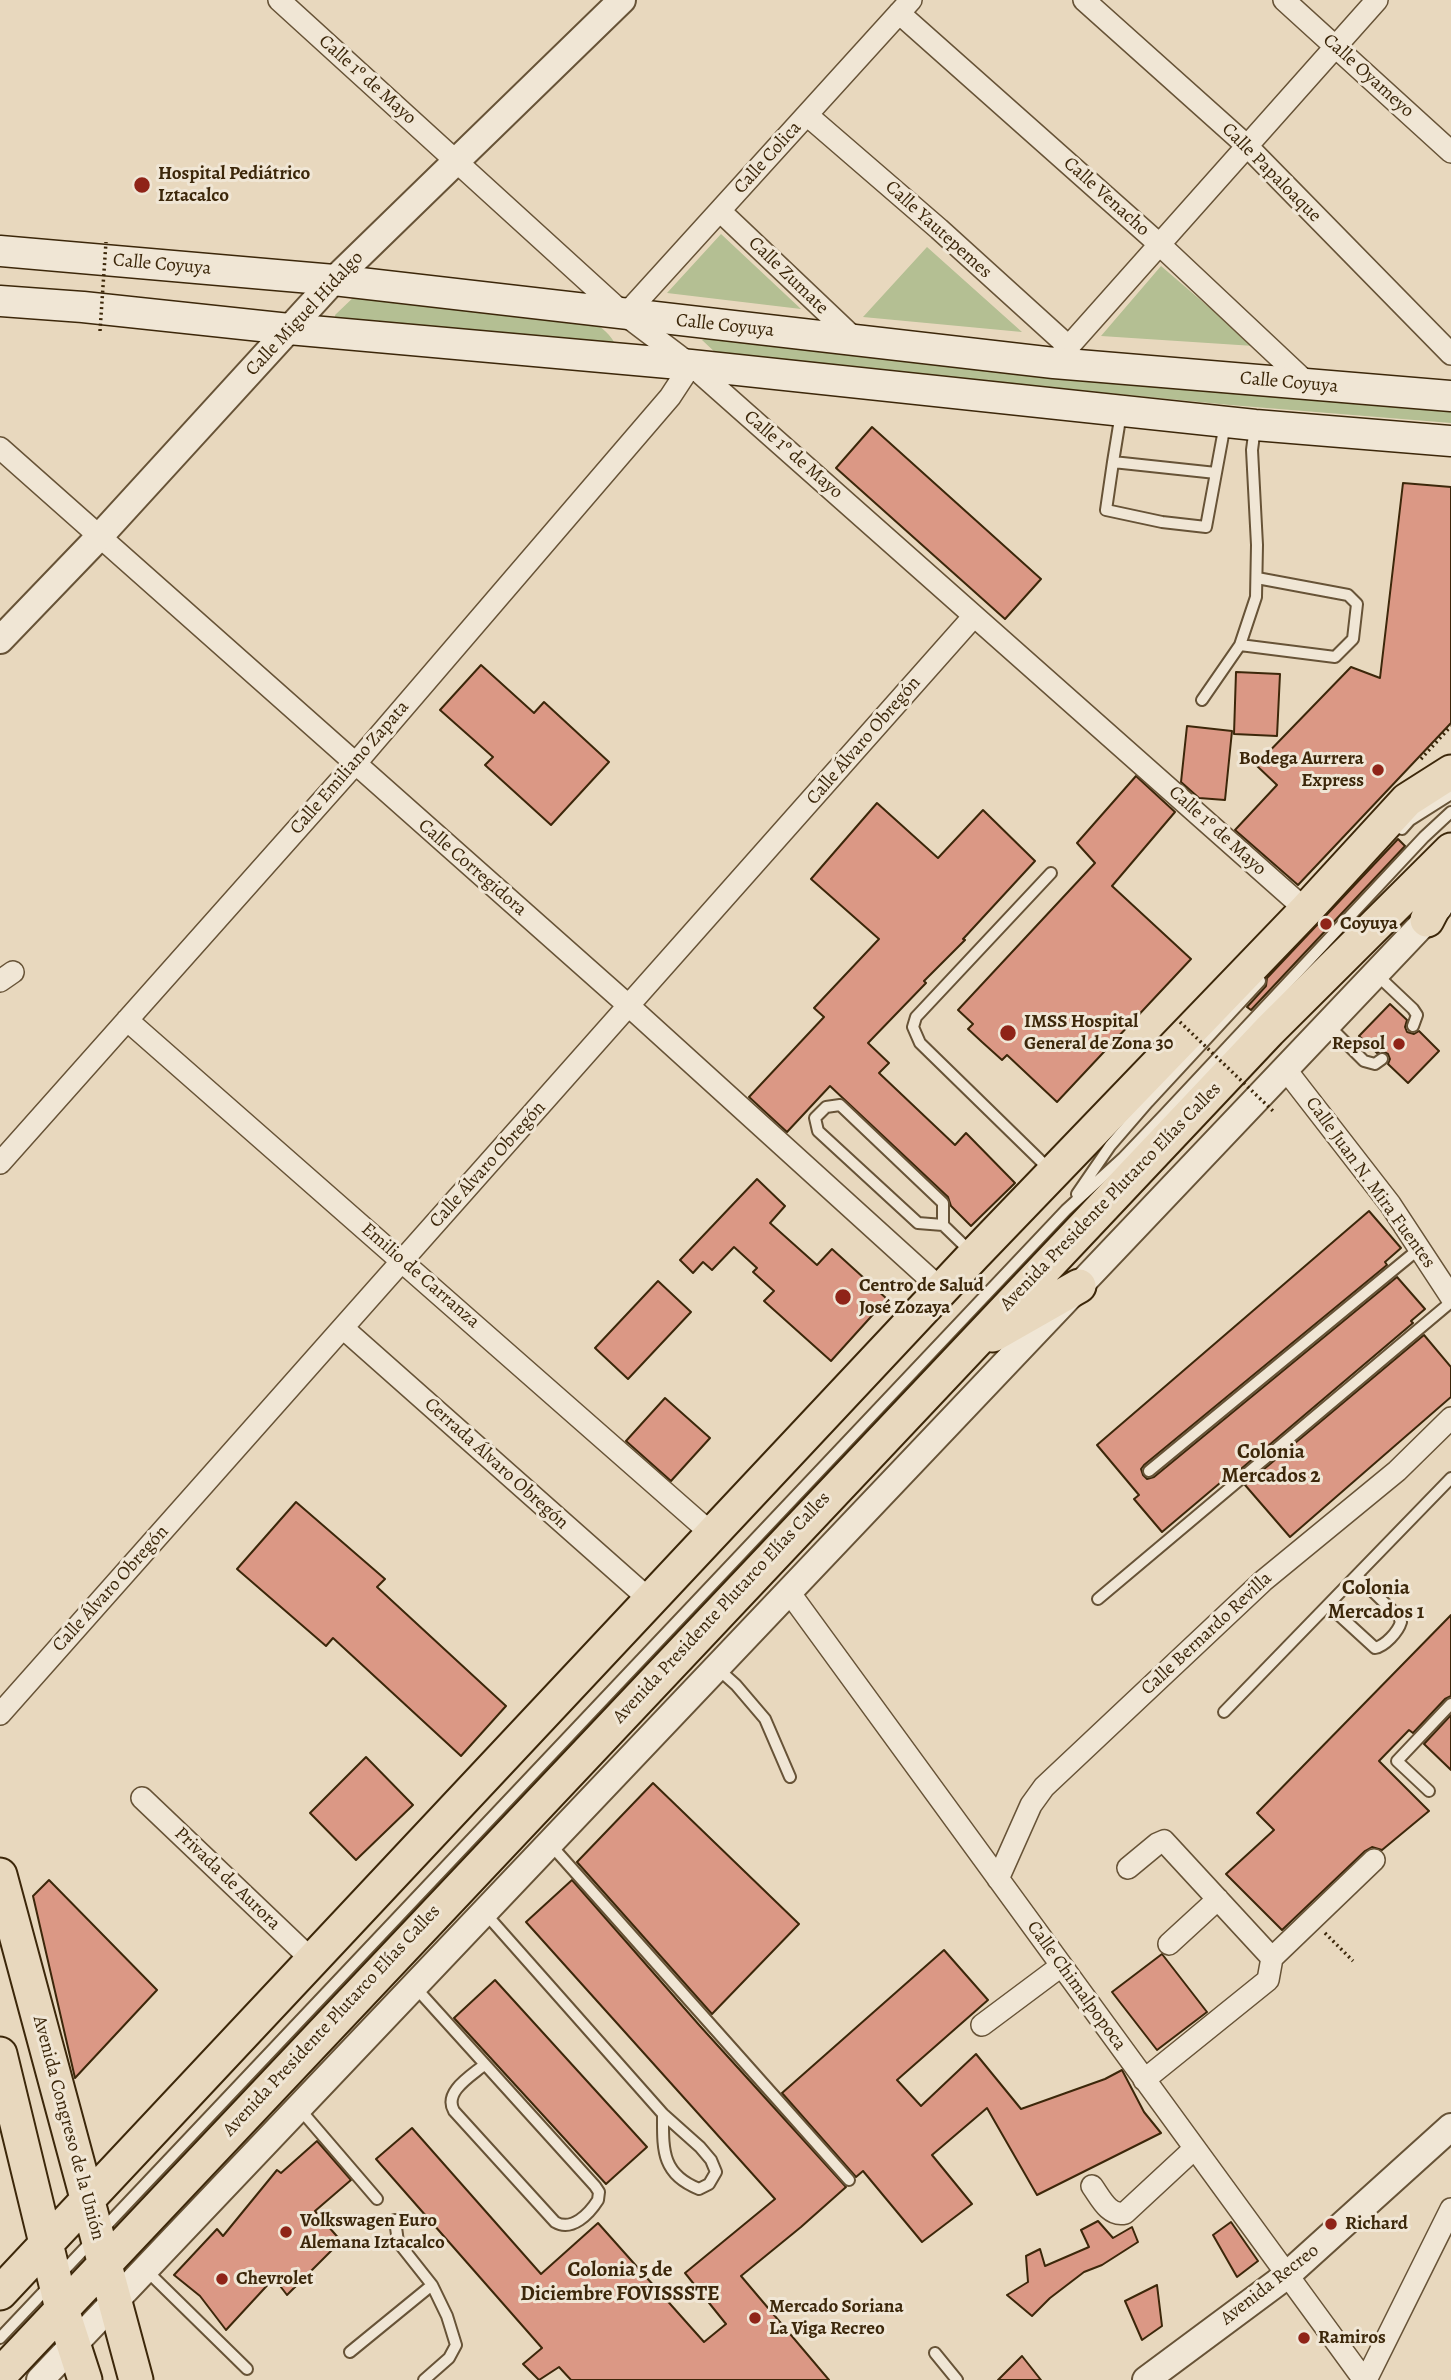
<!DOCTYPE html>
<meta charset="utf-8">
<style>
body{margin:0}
canvas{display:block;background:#e8d8be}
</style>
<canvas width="1451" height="2380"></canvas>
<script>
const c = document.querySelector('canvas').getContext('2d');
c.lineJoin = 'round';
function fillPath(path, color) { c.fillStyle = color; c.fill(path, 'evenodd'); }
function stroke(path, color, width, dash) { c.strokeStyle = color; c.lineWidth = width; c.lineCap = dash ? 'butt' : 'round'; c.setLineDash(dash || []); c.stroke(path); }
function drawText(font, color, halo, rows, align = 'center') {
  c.font = font + ' Alegreya,serif'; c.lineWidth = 6; c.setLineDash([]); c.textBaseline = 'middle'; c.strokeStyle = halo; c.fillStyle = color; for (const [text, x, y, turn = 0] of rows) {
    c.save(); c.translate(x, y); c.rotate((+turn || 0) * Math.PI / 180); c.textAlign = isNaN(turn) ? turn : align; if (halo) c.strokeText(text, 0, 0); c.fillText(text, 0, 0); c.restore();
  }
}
fillPath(new Path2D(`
 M721,234L801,309L667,293Z
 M927,247L1022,332L863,317Z
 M1161,266L1254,346L1101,336Z
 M357,294L591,321C602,327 611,335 617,347L336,321L335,315Z
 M711,337L1451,400V423L1230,405L718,355L702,340Z`), '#b4bf93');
const building = new Path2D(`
 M872,427L1041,579L1005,619L836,468Z
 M1403,483L1451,487V723L1298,885L1235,830L1277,785L1256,765L1351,667L1380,678Z
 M481,665L534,713L544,702L609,762L551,825L485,765L493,757L440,710Z
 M1236,672L1280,674L1277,736L1234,734Z
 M1187,726L1232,731L1225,800L1199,798L1181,782Z
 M1136,776L1175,812L1112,886L1191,959L1057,1102L1007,1055L1002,1060L982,1042L968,1029L973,1024L958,1010L1095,863L1077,843Z
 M877,803L938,858L983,810L1035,861L963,939L965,940L924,981L926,983L868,1043L889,1063L879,1073L955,1145L966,1133L1015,1183L971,1226L951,1206L948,1197L830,1086L787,1132L749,1097L824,1017L814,1008L879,939L811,879Z
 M1398,839L1405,846L1251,1010L1247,1007L1266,986L1267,978Z
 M1390,1004L1407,1020L1405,1027L1407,1032L1414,1034L1419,1031L1439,1051L1408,1083L1388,1064L1390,1059L1388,1054L1382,1051L1377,1053L1359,1036Z
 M757,1179L785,1206L770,1223L817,1265L832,1249L887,1299L831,1361L764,1301L774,1291L753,1272L757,1268L734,1247L712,1270L703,1262L693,1273L680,1260Z
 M1369,1211L1401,1248L1385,1262L1387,1265L1144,1465L1141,1469L1143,1475L1147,1479L1154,1477L1397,1277L1425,1309L1411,1321L1413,1323L1235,1474L1233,1472L1162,1532L1134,1499L1139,1495L1097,1445Z
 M658,1281L691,1312L628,1379L595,1348Z
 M1424,1335L1451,1367V1397L1290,1537L1245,1485Z
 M665,1398L710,1438L671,1481L626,1441Z
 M296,1502L385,1579L377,1587L506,1706L461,1756L333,1638L326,1646L237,1569Z
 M1451,1615V1696L1445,1699L1413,1733L1409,1730L1379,1761L1429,1811L1382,1850L1372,1847L1365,1851L1282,1930L1226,1874L1274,1830L1257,1813Z
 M1451,1715V1770L1424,1744Z
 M366,1757L413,1805L356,1860L310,1813Z
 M653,1783L799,1924L712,2014L577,1862Z
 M49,1880L157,1990L75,2078L33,1896Z
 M572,1880L700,2026L846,2187L801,2227L741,2276L829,2380H571L559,2367L539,2380L523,2364L542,2348L376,2159L412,2128L541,2274L598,2223L704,2342L726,2324L685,2273L775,2199L526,1922Z
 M944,1950L988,2000L897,2080L921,2106L976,2054L1021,2109L1105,2079L1122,2070L1144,2112L1161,2133L1037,2195L987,2108L932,2155L972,2204L922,2242L863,2171L856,2177L782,2093Z
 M1162,1954L1207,2012L1157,2050L1112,1992Z
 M495,1980L647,2147L606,2184L454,2018Z
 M317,2141L351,2180L315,2211L341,2241L287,2295L274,2278L226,2330L200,2296L174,2275L217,2229L223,2236L277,2170L281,2173Z
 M1098,2221L1113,2238L1132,2227L1138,2242L1102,2265L1084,2272L1050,2298L1032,2316L1007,2295L1028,2282L1026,2256L1040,2249L1045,2266L1089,2247L1081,2230Z
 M1231,2222L1258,2261L1237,2277L1213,2235Z
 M1157,2285L1162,2326L1142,2340L1125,2301Z
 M1022,2356L1041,2380H998Z`);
fillPath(building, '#db9885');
stroke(building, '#3c270a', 2);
const service = new Path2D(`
 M1113,462L1121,413
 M1216,473L1113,462L1106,510L1162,522L1206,527L1225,424
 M1240,645L1335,657L1353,639L1357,604L1348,595L1257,578
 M1202,700L1240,645L1256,597L1257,545L1252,450L1255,427
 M1402,829L1410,820L1451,794
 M1376,974L1413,1009L1417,1015L1413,1026
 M1328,1025L1364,1061L1375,1064L1382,1059
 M1049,1169L920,1043L913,1027L916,1017L1051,873
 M1077,1194L1110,1146L1148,1102L1260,981
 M943,1225V1203L840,1105L826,1107L815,1118L818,1131L918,1223L943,1225L972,1253
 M1149,1471L1420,1248
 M1098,1599L1451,1302
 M1328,1605L1375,1648C1385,1646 1398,1632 1401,1622L1399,1617L1357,1576
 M717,1668L736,1685L765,1719L790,1777
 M1224,1712L1451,1478
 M1429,1791L1397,1761L1451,1704
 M550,1844L849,2180
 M485,1913L663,2114L700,2147L711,2160L716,2172L709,2184L699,2189C661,2174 663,2149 663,2114
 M415,1987L595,2186L599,2192L598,2200C589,2214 572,2232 555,2222L454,2111C443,2092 471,2076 484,2065
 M298,2107L377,2199
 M145,2269L247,2369
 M0,2338L1066,1210L1123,1158L1164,1115L1424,837L1451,812
 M350,2352L432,2285L398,2242L395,2220
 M935,2353L957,2380
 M424,2380L449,2358L456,2345L447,2316L432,2285`);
const minor = new Path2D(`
 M279,0L625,315L691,365L1306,910
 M1084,0L1246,145L1451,354
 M1284,0L1451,152
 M899,13L1159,244L1309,385
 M807,115L939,229L1068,346
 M720,211L857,341
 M625,315L911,0
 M1054,363L1377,0
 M0,448L629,1006L942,1290
 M0,981L13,972
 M127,1020L712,1534
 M1286,1070L1390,1204L1451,1297
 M0,1163L355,764L670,397L691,365
 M343,1328L650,1600
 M789,1592L1364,2380
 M0,1714L974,616
 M142,1798L312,1960
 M1128,1868L1157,1844L1164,1841L1272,1958
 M998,1879L1031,1805L1044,1787L1263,1581L1397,1471L1451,1418
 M1169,1944L1218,1899
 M1272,1958L1374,1860
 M982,2025L1061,1966
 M1144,2080L1268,1980L1272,1958
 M1092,2186C1100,2197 1109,2217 1125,2213L1194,2149
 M1366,2380L1451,2209`);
const tertiary = new Path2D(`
 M0,640L100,536L334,280L622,0
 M40,2380L1439,907
 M1146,2380L1286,2276L1451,2127`);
const secondary = new Path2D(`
 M0,251L334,280L1054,363L1451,396
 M0,301L83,307L289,329L691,365L1255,425L1451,441`);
const primary = new Path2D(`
 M1427,920L1451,874
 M993,1335L1079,1286
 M0,1875L136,2380
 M0,2054L62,2309L85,2380
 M0,2293L974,1255L1306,910L1407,800L1451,772
 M0,2375L1269,1031L1451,850`);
stroke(service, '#675337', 14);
stroke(minor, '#675337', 24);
stroke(tertiary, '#675337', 30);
stroke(secondary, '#3c270a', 33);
stroke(primary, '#3c270a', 37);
stroke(new Path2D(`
 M1421,759L1451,726
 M1325,1933L1353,1961`), '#3c270a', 3.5, [2, 3.5]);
stroke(service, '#f0e6d5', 10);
stroke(minor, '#f0e6d5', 21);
stroke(tertiary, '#f0e6d5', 26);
stroke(secondary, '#f0e6d5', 30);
stroke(primary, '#e8d8be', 33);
stroke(new Path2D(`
 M100,331L106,242
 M1180,1022L1273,1111`), '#3c270a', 3.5, [2, 3.5]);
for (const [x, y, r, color] of [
 [142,185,9,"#8f2418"],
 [1378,770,7,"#8f2418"],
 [1326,924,7,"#8f2418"],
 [1008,1033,9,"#8f2418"],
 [1399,1044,7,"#8f2418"],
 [843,1297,9,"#8f2418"],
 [1331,2224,7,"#8f2418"],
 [286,2232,7,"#8f2418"],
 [222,2279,7,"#8f2418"],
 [755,2318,7,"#8f2418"],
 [1304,2338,7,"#8f2418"]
]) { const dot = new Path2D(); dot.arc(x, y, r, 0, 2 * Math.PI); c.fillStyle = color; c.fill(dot); stroke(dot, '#f0e6d5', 2.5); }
drawText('19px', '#3c270a', '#f0e6d5', [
 ["Calle Oyameyo",1368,76,42],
 ["Calle 1º de Mayo",367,80,42],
 ["Calle Colica",768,158,-48],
 ["Calle Papaloaque",1271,173,45],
 ["Calle Venacho",1106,197,42],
 ["Calle Yautepemes",938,230,42],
 ["Calle Coyuya",162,265,5],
 ["Calle Zumate",788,276,44],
 ["Calle Miguel Hidalgo",305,314,-47],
 ["Calle Coyuya",725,326,6],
 ["Calle Coyuya",1289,383,5],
 ["Calle 1º de Mayo",793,455,41],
 ["Calle Álvaro Obregón",864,741,-49],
 ["Calle Emiliano Zapata",350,768,-49],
 ["Calle 1º de Mayo",1217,831,42],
 ["Calle Corregidora",472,868,41],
 ["Calle Álvaro Obregón",488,1165,-48],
 ["Calle Juan N. Mira Fuentes",1370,1183,54],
 ["Avenida Presidente Plutarco Elías Calles",1111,1197,-46],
 ["Emilio de Carranza",420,1276,41],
 ["Cerrada Álvaro Obregón",496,1464,42],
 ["Calle Álvaro Obregón",111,1589,-48],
 ["Avenida Presidente Plutarco Elías Calles",722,1608,-47],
 ["Calle Bernardo Revilla",1207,1634,-43],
 ["Privada de Aurora",227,1879,44],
 ["Calle Chimalpopoca",1076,1986,54],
 ["Avenida Presidente Plutarco Elías Calles",332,2021,-47],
 ["Avenida Congreso de la Unión",68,2128,75],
 ["Avenida Recreo",1270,2285,-38]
]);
drawText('bold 19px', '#3c270a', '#f0e6d5', [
 ["Hospital Pediátrico",158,174],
 ["Iztacalco",158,196],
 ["Bodega Aurrera",1364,759,"right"],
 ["Express",1364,781,"right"],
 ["Coyuya",1340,924],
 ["IMSS Hospital",1024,1022],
 ["General de Zona 30",1024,1044],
 ["Repsol",1385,1044,"right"],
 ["Centro de Salud",859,1286],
 ["José Zozaya",859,1308],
 ["Volkswagen Euro",300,2221],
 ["Alemana Iztacalco",300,2243],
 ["Richard",1345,2224],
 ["Chevrolet",236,2279],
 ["Mercado Soriana",769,2307],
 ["La Viga Recreo",769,2329],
 ["Ramiros",1318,2338]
], 'left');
drawText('bold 21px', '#3c270a', '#f0e6d5', [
 ["Colonia",1271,1453],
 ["Mercados 2",1271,1477],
 ["Colonia",1376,1589],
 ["Mercados 1",1376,1613],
 ["Colonia 5 de",620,2271],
 ["Diciembre FOVISSSTE",620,2295]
]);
</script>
